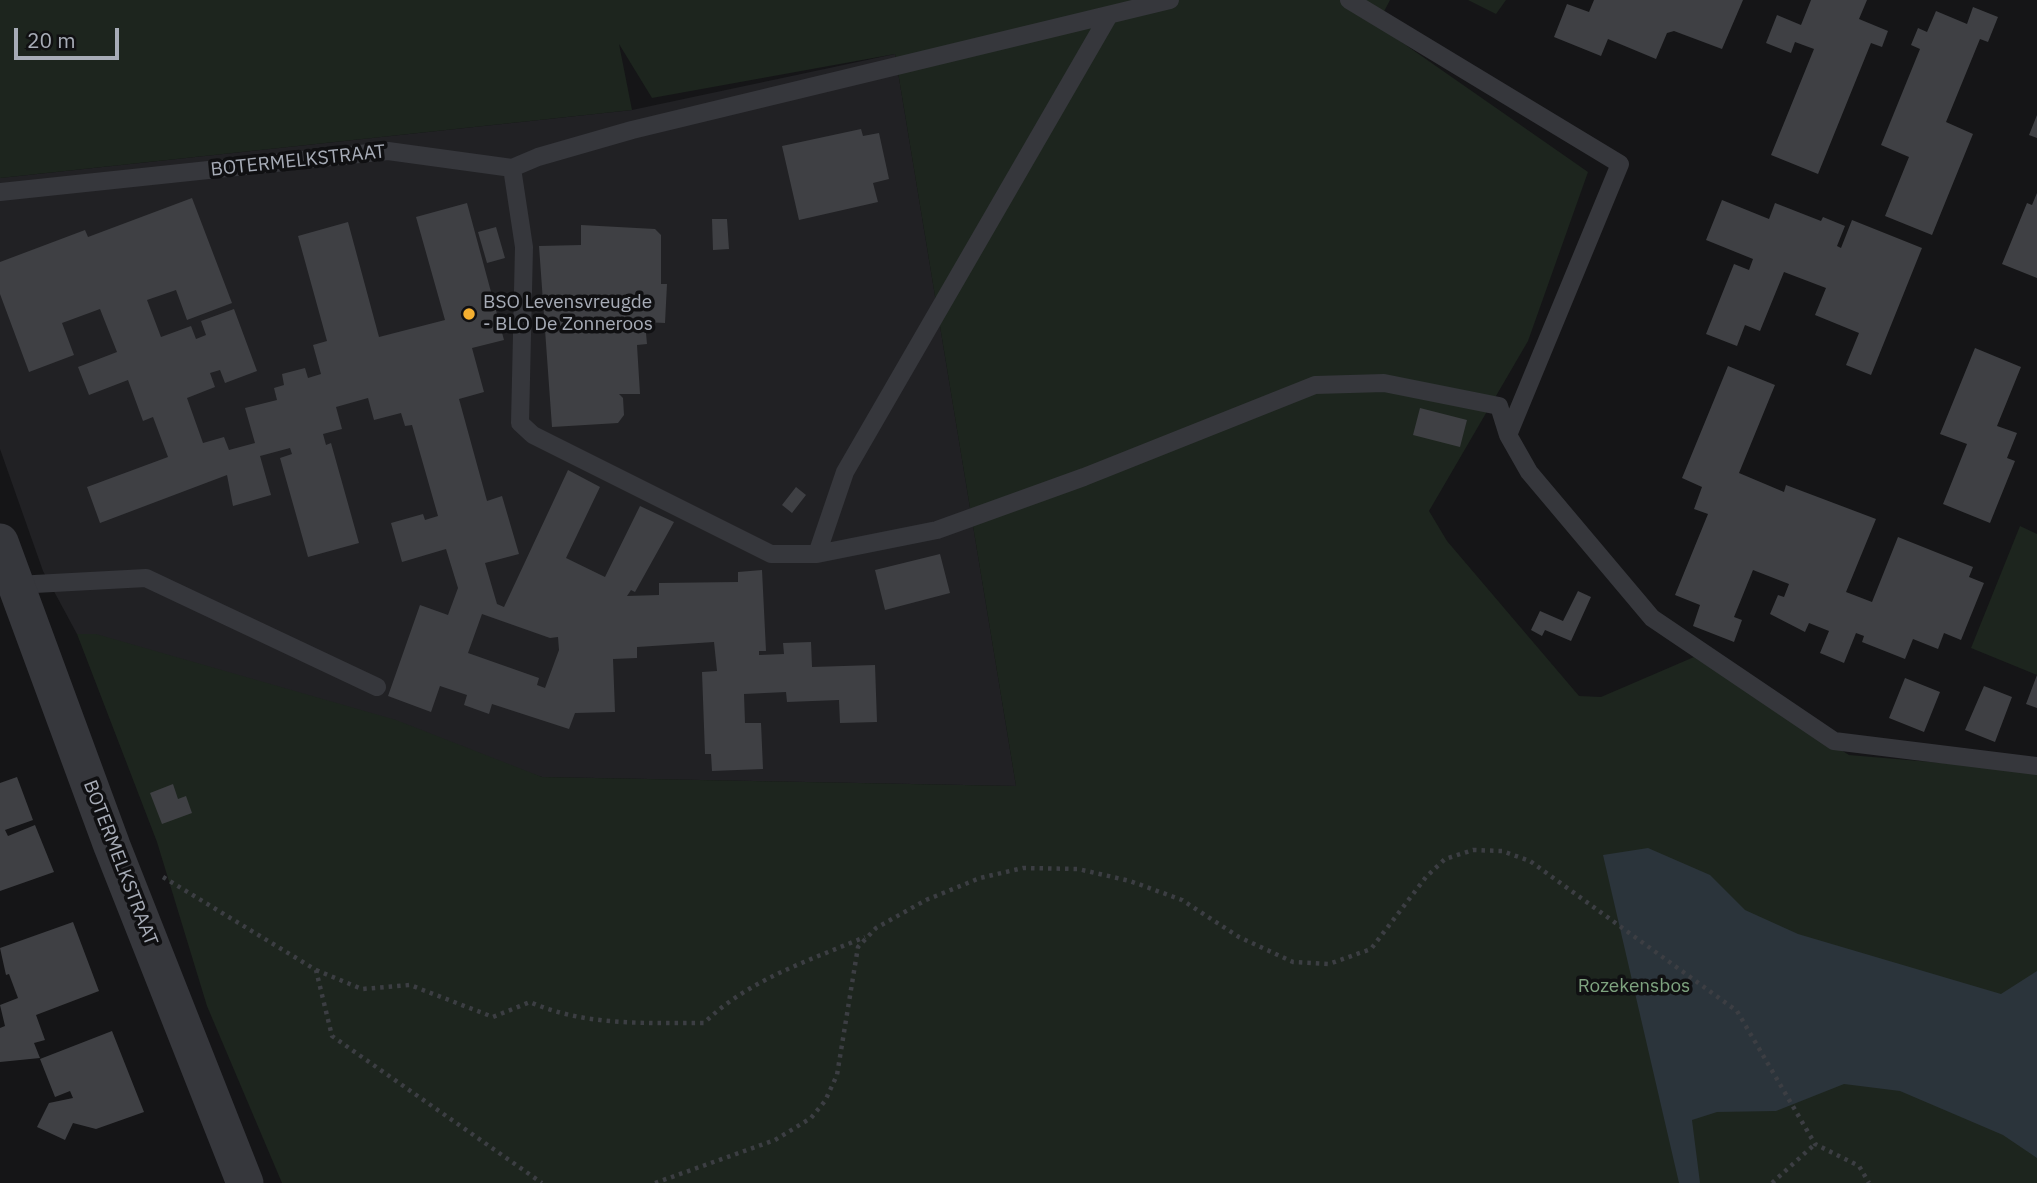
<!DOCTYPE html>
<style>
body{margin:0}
#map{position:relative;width:2037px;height:1183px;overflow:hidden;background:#151517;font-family:"IBM Plex Sans",sans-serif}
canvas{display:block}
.scale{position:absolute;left:14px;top:28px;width:105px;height:32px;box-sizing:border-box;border:4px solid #a7acb7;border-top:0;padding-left:9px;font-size:21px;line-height:24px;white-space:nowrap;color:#a7acb7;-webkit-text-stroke:5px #101012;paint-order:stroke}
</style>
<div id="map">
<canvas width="2037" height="1183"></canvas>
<div class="scale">20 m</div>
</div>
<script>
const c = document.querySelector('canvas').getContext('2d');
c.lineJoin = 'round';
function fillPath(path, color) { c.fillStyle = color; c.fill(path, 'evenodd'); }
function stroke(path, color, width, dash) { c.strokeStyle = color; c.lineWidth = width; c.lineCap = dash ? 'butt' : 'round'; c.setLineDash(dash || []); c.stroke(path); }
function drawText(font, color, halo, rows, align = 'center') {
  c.font = font + ' "IBM Plex Sans",sans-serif'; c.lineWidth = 7; c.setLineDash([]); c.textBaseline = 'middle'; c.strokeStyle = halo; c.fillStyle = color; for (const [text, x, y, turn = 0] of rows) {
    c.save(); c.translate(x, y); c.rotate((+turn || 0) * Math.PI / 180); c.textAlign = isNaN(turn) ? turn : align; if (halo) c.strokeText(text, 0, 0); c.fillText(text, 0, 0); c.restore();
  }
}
fillPath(new Path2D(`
 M895,54L1016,786L542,777L77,634L43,571L0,449V178L632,110Z`), '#212124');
fillPath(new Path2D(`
 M0,0H1390L1377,25L1588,172L1528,341L1429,511L1447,541L1579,696L1601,697L1694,657L1849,755L2037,771V1183H282L207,1006L157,842L77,634H96L396,720L542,777L1016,786L895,54L652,98L619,44L632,110L0,178Z
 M1468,0H1506L1496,14Z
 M2020,526L2037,534V675L1971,648Z`), '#1d251e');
fillPath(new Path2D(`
 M1648,848L1710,875L1745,910L1798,934L2001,994L2037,971V1158L2003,1135L1900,1091L1844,1084L1776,1111L1717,1112L1692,1120L1700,1183H1679L1603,855Z`), '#2b343b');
fillPath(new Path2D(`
 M1594,0H1743L1722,49L1674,31L1667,33L1656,59L1608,39L1601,56L1554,37L1567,4L1589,12Z
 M1811,0H1867L1859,19L1888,31L1882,47L1871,43L1818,174L1771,155L1814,49L1795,42L1791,53L1766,43L1777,15L1801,25Z
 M1973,7L1998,17L1988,42L1980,39L1946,122L1973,134L1932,235L1885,216L1909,157L1881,145L1920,49L1911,45L1918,28L1927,32L1936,11L1967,24Z
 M2037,115V138L2029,135Z
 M861,129L863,136L879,133L889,179L873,183L878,202L799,220L782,146Z
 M2037,193V278L2002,264L2027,203L2032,205Z
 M192,198L232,303L187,320L176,290L147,300L161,337L191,326L196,339L206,335L201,321L234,309L257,371L225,383L220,370L210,373L215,387L187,398L203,443L224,437L229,450L255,443L245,408L277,400L274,388L284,385L282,374L305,368L308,378L321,374L313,345L327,341L298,236L348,222L379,337L445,320L416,217L467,203L504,340L472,348L484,392L459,399L487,501L502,496L519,554L485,563L497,604L504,607L568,470L600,487L566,558L605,577L640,506L674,522L635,592L631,590L627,596L659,595V583L738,582V572L762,570L766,651H759V655L784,654L783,643L811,642L812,667L875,665L877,722L840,723L839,700L787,702L786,692L744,694L745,723H761L763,769L712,771L711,754H705L702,672L717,671L714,642L637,647V658L613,659L615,712L575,713L569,729L492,704L489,714L464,705L467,695L440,686L431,712L388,696L420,605L448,615L458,588L446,549L402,562L391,523L423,514L425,520L438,516L412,425L405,426L401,413L374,420L368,398L336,407L342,429L323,434L326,445L331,443L359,543L308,557L280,458L292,454L290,448L260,456L271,495L233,506L227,475L100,523L87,487L168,457L153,417L143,421L128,380L89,395L78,367L117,352L100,309L62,323L74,355L29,372L0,294V262L85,230L88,237ZM482,614L550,638L558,637L559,650L545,688L537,685L539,678L468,653Z
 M1722,200L1769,219L1775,203L1821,221L1823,217L1845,226L1837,246L1841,248L1852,220L1922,248L1871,375L1846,365L1859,333L1815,315L1826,288L1784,272L1760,331L1745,325L1737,346L1706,334L1734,264L1749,270L1753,259L1706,240Z
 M712,219H727L729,249L713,250Z
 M581,225L655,229L661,235V284H667L665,323L645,322L647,344L637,345L640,394H619L623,398L624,415L618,423L552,427L539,246L581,245Z
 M496,227L505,258L487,263L478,232Z
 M1975,348L2021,367L1997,426L2017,433L2007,458L2015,461L1990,523L1943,504L1967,444L1940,434Z
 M1728,366L1775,385L1739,473L1784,492L1786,485L1876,519L1846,592L1872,602L1898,537L1973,567L1969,577L1984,583L1961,640L1944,633L1938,649L1913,639L1905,659L1862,642L1864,636L1856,633L1844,663L1820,653L1829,631L1809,623L1805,632L1770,614L1778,595L1784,597L1789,584L1753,570L1734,617L1742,620L1734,642L1693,626L1700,605L1675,595L1708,514L1694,509L1702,487L1682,478Z
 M1420,408L1467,420L1460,447L1413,435Z
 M796,487L806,495L792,513L782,505Z
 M940,554L950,593L885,610L875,570Z
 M1578,591L1591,597L1571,641L1545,630L1542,636L1531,630L1540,611L1563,621Z
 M2037,675V708L2026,704Z
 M1905,678L1940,692L1924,732L1889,718Z
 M1984,686L2012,697L1995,742L1965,730Z
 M17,777L33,820L5,830L8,836L35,825L54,872L0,891V783Z
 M173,784L178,799L186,796L192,813L162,824L150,793Z
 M73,922L99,991L36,1015L45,1040L34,1043L40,1058L0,1062V1028L5,1026L0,1005L18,998L9,974L6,975L0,948Z
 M112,1031L144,1112L96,1129L73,1123L65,1140L37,1127L49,1103L73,1098L70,1091L55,1097L40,1059Z`), '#3f4044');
stroke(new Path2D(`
 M163,877L316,970L332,1036L542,1183
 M316,970L362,989L410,985L493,1017L530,1002C584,1026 645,1023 704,1023C748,980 808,961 865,937
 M655,1183L775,1140L811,1118L825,1101L837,1075L858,947L876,928L926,900L980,878L1023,868L1078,869L1130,881L1182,900L1239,937L1293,962L1329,964L1371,949L1426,877L1445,859L1473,850L1502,851L1530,861L1737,1011L1815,1144L1859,1166L1869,1183
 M1772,1183L1815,1144`), '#3c3e43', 4.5, [3.5, 5]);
stroke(new Path2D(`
 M1349,0L1620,164L1508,435L1529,472L1652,618L1834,741L2037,766
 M512,168L524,247L520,423L533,435L771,554H817L937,530L1084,477L1315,385L1384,383L1499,406L1508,435
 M0,192L388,151L512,168L538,157L632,130L1170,0
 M817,554L845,472L1108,17
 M16,585L146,578L377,687`), '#36373c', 18);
stroke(new Path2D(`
 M0,542L112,846L245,1183`), '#36373c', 37);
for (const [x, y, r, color] of [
 [469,314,7,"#f4af30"]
]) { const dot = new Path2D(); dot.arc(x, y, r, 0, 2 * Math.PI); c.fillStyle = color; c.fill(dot); stroke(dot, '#101012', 2.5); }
drawText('19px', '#a7acb7', '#101012', [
 ["BOTERMELKSTRAAT",298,161,-6],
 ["BOTERMELKSTRAAT",120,863,69]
]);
drawText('19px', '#a7acb7', '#101012', [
 ["BSO Levensvreugde",483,303],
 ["- BLO De Zonneroos",483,325]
], 'left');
drawText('19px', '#7ea37f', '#101012', [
 ["Rozekensbos",1634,987]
]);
</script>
